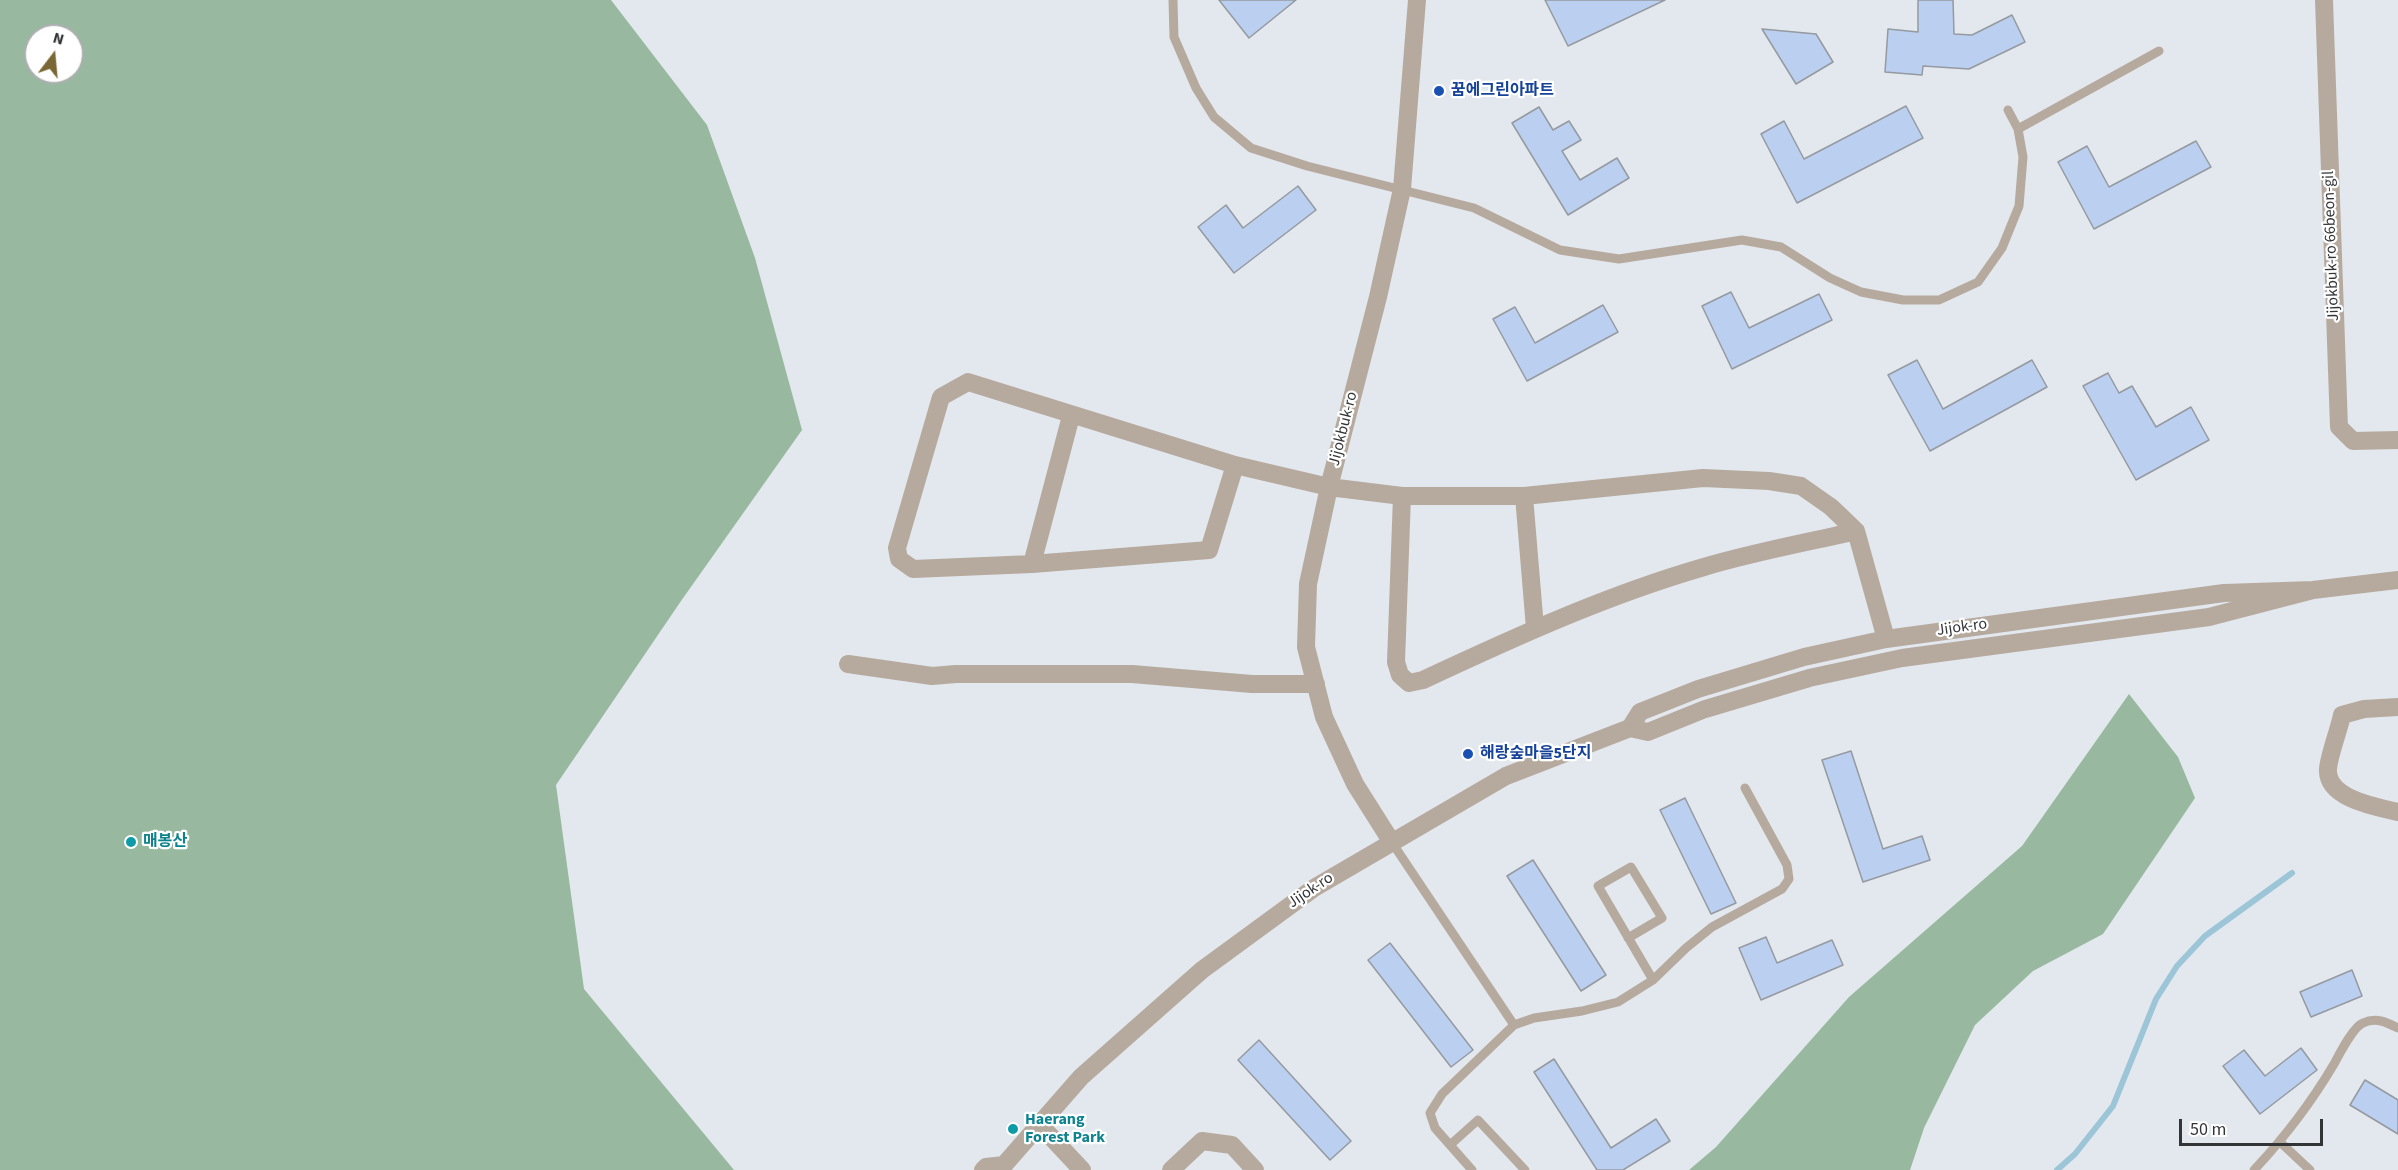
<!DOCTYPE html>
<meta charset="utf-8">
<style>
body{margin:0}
#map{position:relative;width:2398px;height:1170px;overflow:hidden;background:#e3e8ee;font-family:"Source Sans 3",sans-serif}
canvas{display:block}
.north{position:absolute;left:24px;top:24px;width:60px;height:60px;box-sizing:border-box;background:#fff;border:2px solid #adaeaf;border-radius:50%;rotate:16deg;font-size:16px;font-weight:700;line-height:24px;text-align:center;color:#323436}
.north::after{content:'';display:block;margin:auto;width:21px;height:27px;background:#7a6735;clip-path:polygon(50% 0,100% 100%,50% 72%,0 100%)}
.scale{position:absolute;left:2179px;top:1119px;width:144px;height:27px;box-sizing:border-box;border:3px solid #323436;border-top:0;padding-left:8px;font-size:18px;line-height:21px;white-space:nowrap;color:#323436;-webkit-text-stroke:4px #fff;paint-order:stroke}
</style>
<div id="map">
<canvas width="2398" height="1170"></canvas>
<div class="north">N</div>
<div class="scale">50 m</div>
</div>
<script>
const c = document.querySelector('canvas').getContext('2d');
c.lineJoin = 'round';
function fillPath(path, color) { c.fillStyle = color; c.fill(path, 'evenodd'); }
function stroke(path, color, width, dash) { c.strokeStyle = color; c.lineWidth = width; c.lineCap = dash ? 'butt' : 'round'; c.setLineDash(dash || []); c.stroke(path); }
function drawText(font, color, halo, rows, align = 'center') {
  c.font = font + ' "Source Sans 3","Noto Sans KR",sans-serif'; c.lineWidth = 4.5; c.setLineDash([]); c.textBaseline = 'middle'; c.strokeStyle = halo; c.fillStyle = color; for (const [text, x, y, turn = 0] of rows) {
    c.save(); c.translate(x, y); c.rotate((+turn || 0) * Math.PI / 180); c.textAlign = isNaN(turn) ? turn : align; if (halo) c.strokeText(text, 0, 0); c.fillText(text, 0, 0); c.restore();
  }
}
fillPath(new Path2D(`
 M0,0H611L707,125L755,258L802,430L681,601L556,785L584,989L734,1170H0ZM36,36H72V72H36Z
 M2129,694L2178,757L2195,798L2103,934L2033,971L1975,1025L1924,1128L1910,1170H1689L1716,1147L1849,997L2022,846Z`), '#98b8a0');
stroke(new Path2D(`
 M2057,1170L2075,1154L2113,1106L2156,999L2177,966L2205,936L2292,873`), '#9cc5d7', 6);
const building = new Path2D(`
 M1219,0H1296L1249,38Z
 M1545,0H1665L1568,46Z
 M1918,0H1953L1954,34L1972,35L2012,15L2025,42L1969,69L1923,66L1922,75L1885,72L1888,29L1918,32Z
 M1762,29L1816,34L1833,62L1796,84Z
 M1906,106L1923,138L1797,203L1761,134L1784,121L1804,159Z
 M1539,107L1553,130L1569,121L1581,140L1562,151L1580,180L1617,158L1629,178L1568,215L1512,123Z
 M2196,141L2211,167L2094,229L2058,162L2087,146L2109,187Z
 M1298,186L1316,210L1234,273L1198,227L1226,205L1243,228Z
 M1731,292L1749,328L1819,294L1832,320L1732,369L1702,306Z
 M1603,305L1618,332L1527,381L1493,319L1515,307L1535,343Z
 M1917,360L1943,409L2032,360L2047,387L1930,451L1888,375Z
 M2108,373L2119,393L2132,386L2156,427L2191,407L2209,440L2136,480L2083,386Z
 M1851,751L1883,849L1922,836L1930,860L1863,882L1822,760Z
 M1685,798L1736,903L1711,914L1660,810Z
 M1533,860L1606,975L1581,991L1507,876Z
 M1766,937L1777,963L1832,940L1843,965L1761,1000L1739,948Z
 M1390,943L1473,1050L1451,1067L1368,960Z
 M2352,970L2362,996L2311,1017L2300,992Z
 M1259,1040L1351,1141L1330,1160L1238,1060Z
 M2301,1048L2317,1070L2260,1114L2223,1066L2244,1050L2265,1076Z
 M1554,1059L1611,1148L1656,1119L1670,1141L1623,1170H1597L1534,1072Z
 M2365,1080L2398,1100V1134L2350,1105Z`);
fillPath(building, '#bbd0f0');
stroke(building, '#9599a0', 1.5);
stroke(new Path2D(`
 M1173,0L1174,37L1196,88L1214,117L1251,148L1307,166L1474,208L1560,250L1619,259L1742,240L1781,247L1830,278L1861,292L1903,300H1939L1978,282L2002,248L2019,206L2023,157L2018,129L2008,110
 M2018,129L2159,51
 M1391,841L1514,1025
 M1628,938L1662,918L1631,867L1598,886L1653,980
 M2280,1142L2310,1170
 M1450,1145L1478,1120L1525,1170
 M1472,1170L1435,1128L1430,1113L1442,1094L1514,1025L1534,1018L1582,1011L1618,1002L1653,980L1686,948L1712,927L1782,889L1789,879L1787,865L1745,788
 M2254,1170C2285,1137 2311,1103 2334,1064C2340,1053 2353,1027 2363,1023C2376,1017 2386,1022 2398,1028`), '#b6aa9e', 9);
stroke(new Path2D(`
 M2324,0L2339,427L2353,441L2398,440
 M1235,465L1209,550L1032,564L913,569L899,559L897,548L941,397L968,382L1235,465L1329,487L1402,496H1524L1703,478L1769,481L1801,486L1831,507L1856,531L1886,639
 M1402,496L1396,662L1400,675L1409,683L1423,680C1515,637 1607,595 1704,567C1754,552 1805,543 1856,531
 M1524,496L1535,628
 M1032,564L1071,416
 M848,664L932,676L956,674H1132L1252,684H1316
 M2398,707L2364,709L2342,715C2339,730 2329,755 2328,769C2326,799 2377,807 2398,812
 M1630,728L1640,712L1698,689L1804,657L1886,639L2224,593L2313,590L2398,580
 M1391,841L1355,784L1324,717L1306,647L1308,584L1329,487L1378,297L1402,189L1417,0
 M1040,1125L1082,1170
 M983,1170L986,1167L1004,1165
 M1003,1170L1004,1165L1081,1077L1202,970L1314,888L1506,776L1630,728L1648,732L1705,709L1809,678L1902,658L2209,617L2313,590
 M1171,1170L1202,1141L1232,1145L1255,1170`), '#b6aa9e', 18);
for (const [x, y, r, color] of [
 [1439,91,6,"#1a4fb4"],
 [1468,754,6,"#1a4fb4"],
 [131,842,6,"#0f9aa8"],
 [1013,1129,6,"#0f9aa8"]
]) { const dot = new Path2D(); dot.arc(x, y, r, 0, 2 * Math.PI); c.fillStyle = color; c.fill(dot); stroke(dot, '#fff', 2); }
drawText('bold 16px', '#164399', '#fff', [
 ["꿈에그린아파트",1451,91],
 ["해랑숲마을5단지",1480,754]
], 'left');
drawText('16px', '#323436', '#fff', [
 ["Jijokbuk-ro 66beon-gil",2332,246,-92],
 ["Jijokbuk-ro",1344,429,-76],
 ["Jijok-ro",1962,628,-8],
 ["Jijok-ro",1311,891,-34]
]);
drawText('bold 16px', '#0d838f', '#fff', [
 ["매봉산",143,842],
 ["Haerang",1025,1120],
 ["Forest Park",1025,1138]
], 'left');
</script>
